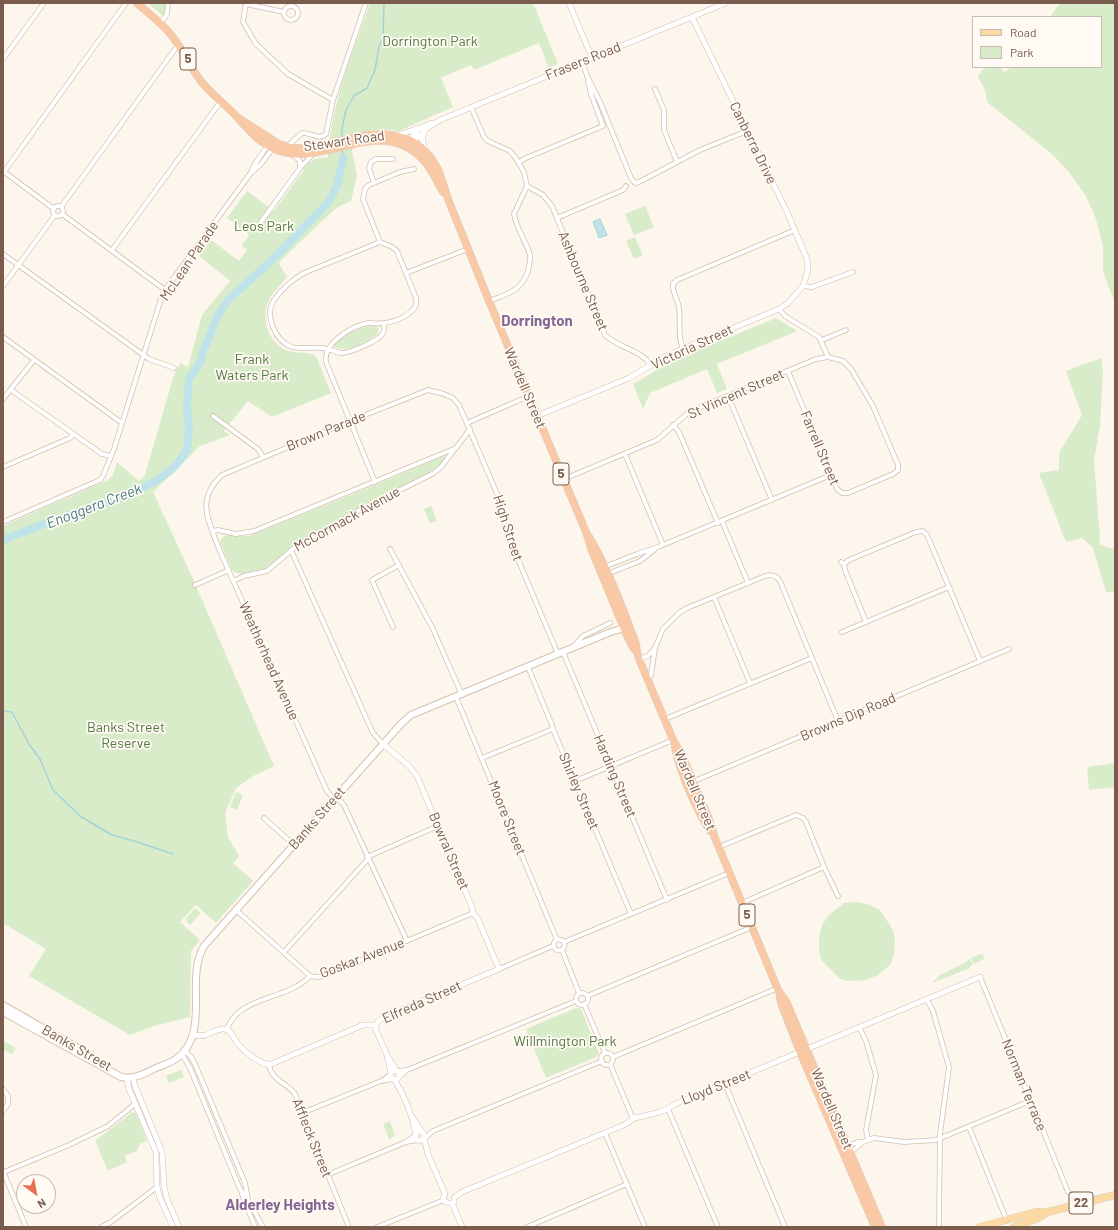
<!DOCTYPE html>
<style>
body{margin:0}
#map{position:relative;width:1118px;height:1230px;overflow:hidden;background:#fdf6ec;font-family:Barlow,sans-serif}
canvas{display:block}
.frame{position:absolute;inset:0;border:4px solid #7a5c4d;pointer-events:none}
.legend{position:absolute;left:972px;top:16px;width:130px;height:52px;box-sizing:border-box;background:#fffaf3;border:1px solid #cabbb1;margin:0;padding:5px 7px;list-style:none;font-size:12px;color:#7a5c4d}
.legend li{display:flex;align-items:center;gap:8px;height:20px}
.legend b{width:20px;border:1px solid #cabbb1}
.north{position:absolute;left:16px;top:1174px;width:40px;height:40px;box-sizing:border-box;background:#fffaf3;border:1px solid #cabbb1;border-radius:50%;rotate:148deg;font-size:11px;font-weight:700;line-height:16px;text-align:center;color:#7a5c4d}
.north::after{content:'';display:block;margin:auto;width:14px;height:18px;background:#e76f51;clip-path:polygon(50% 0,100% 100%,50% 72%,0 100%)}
</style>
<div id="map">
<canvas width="1118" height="1230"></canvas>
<div class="frame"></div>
<ul class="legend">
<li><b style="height:5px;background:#fbd9a5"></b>Road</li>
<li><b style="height:11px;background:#d8ecc9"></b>Park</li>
</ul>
<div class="north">N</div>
</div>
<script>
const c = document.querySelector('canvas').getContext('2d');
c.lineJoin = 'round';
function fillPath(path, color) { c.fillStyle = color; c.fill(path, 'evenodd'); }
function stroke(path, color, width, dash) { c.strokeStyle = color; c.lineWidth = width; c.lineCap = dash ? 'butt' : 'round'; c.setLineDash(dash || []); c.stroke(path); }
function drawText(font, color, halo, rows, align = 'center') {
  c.font = font + ' Barlow,sans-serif'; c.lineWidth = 3.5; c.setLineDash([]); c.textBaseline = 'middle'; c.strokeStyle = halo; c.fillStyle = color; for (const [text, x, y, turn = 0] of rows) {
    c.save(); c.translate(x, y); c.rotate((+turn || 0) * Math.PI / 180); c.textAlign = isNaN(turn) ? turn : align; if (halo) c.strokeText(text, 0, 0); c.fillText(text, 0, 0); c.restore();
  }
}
fillPath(new Path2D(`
 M148,3H166V11L163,16Z
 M370,3H533L558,64L549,68L539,43L474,70L471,65L441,78L453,107L399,131L381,129L354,134L352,150L357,176L351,201L336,208L281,260L279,264L287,277C281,285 271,294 268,302C261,321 269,345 289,351C299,354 308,351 316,356L331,393L272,417L248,401L224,431L230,435L200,446L153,492L193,579L274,766L255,775L236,788L225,813L228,837L239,856L233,863L253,881L216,923L196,905L180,922L200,940L191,951L190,1017L157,1025L130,1035L29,976L46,949L3,923V526L108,480L113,475L117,462L139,481L145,475L173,378L180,363L188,367L202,315L230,281L199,256L211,240L239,261L247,250L242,246L249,235L227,218L247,191L274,211L308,164L315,159L328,157C331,103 353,53 370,3Z
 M1060,3H1115V303L1103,272V246L1096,219L1086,196L1068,171L1052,154L987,102L985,90L978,77C982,66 990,67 1000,67L1004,72L1012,67H1101V17H1050Z
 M645,206L654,227L634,235L625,214Z
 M635,237L643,255L634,259L626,241Z
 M776,318L797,331L717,364L727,389L717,393L707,369L650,393L643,409L633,384L676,359Z
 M373,325L378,327L379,331C373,341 344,354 335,347V344C343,334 360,327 373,325Z
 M1101,358L1103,372L1100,424L1094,460L1100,540L1099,544L1109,548H1115V591L1114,592H1106L1093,548L1082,538L1066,542L1039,473L1059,470V453L1082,415L1066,371Z
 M443,456L445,457L441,464L428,473L354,511L322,530L299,541L267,568C259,572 238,578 232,570L220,543C221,530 239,537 249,536C314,510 379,484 443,456Z
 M431,506L437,521L430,523L424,509Z
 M1115,763V787L1089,790L1087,767Z
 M236,792L243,795L237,810L230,807Z
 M856,902L867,904L880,910L893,930L895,941L894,953L891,964L878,975L866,980L846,981L839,978L822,961L819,950V938L822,925L829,915L844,903Z
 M195,908L201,913L190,925L185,920Z
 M981,954L983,955L984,959L974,964L971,958Z
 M970,959L973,965L970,966V968L932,983L940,975L965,963Z
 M576,1008L581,1009L582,1011L599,1054L596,1057L546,1078L526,1029Z
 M3,1041L16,1048L12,1054L3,1050Z
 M181,1070L184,1077L169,1083L166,1076Z
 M133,1112L136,1113L147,1141L140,1144L137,1151L125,1156L127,1162L108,1171L95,1141C107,1131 119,1123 131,1113Z
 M390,1121L395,1136L389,1139L383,1124Z`), '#d8ecc9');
const water = new Path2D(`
 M600,219L607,235L599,238L593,222Z`);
fillPath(water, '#bfe3e8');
stroke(water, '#a5d3da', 1);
stroke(new Path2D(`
 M342,138V129L346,110L354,96L367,88L375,70L379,47L383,38L384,3
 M342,148L343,158
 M3,711L12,712L29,744L40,759L53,790L80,816L112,835L134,841L173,854`), '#a5d3da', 1.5);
stroke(new Path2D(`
 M3,540L44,524L129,495L159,479L172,469L181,459L187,450L189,427L187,407L189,379L200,363L203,352L217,317L227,301L270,262L327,204C337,190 340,175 343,158`), '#bfe3e8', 8);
const minor = new Path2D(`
 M246,3L243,22L256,44L288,74L333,100
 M246,4L284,12
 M284 13a7 7 0 1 1 14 0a7 7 0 1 1-14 0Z
 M160,24L167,14L168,3
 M3,59L44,3
 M582,62L588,78L600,102L631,178L635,183L639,182L700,150L747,131
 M655,89L664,110V130L677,162
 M471,107L484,137L488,141L510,151L515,157L524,172L527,186L514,214C516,228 526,241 530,255C531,258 529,263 529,267C524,290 508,294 489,301
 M285,146L291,143L302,133C311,132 318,141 326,134L333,100L366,3
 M293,155L300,161V168
 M519,162L526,158L603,126L591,94L588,81
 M3,171L54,209
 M4,172L126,3
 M251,172L255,164L268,145
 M374,183L369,168L371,162L376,159H393
 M527,186L543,195L552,206L605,335C618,348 640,349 651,365
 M53 211a5 5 0 1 1 10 0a5 5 0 1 1-10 0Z
 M61,207L178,45
 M62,214L165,290
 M557,218L623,190L626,186
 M261,222L300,168L314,153
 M380,242L363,199L365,189L369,185L400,172L414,169
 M112,250L221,101
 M3,254L149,359L174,368
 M406,273L468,249
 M3,286L55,215
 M803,286L812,287L853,272
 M3,337L122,423
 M822,340L846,330
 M683,349C677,336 681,322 679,308C678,299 672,293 673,284L677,280L795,230
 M788,371L837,489L842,493H848L893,474L898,470V465L873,406L851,369L843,361L828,357
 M11,390L102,454L111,456
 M728,396L772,500
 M3,399L34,360
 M213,416L258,449L263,457
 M467,423L529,396
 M673,425L679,432L718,523
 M625,454L663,545
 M3,467L70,438L74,434
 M564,479L657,440L689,412L816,359L828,357L819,337L785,316L779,309
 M375,482L326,362C323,343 352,326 368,323C373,323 378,324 384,323C395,322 420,313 416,298L397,251L392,247L380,242L304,273C293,279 281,290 274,300C264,315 275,341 292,347C297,349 315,347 323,348C329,349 335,352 341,353C350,353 379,341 383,333C385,330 384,326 384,323
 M722,521L748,583
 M3,522L100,480L103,476L114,449L161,299L165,290L250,174L261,164L273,148
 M213,531L218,530L236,534L254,531L456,448L470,429
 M390,549L433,629L462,695
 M291,550L373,733L383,744
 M841,562L844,564L849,560L916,532L923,531L927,535L949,587
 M844,564L845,570L866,622
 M604,567L637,554L658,547L831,475
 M607,574L640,561L654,550
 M233,581L244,576L267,571L300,543L324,532L356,512L434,473L441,467L454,450
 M195,585L229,570
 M714,597L750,683
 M393,627L372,580L399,565
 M842,632L949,587L980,661
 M574,646L583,636L610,623
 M563,652L667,900
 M639,659L648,656L655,648
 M528,667L552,725L553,729L631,914
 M648,680L651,675L655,648L663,629L679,613L687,608L765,576C772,574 777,576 780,581L838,721
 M456,697L557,940
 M665,719L812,658
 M482,758L553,729
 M575,781L673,740
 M692,782L1009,649
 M336,796L344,805L407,941
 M334,799L327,791L219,549C209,521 195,500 222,475L350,421L428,390L441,393L453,398L459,405L498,496L506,531L558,654
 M264,818L294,845
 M719,847L796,815L803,818L806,822L824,867L838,896
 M367,857L438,826
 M742,903L824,867
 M236,910L310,976
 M553.5 945a5.5 5.5 0 1 1 11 0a5.5 5.5 0 1 1-11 0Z
 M564,942L729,873
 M562,950L579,993
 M284,952L368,859
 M499,969L553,946
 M980,977L1025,1087L1029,1093L1031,1104L1036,1113L1068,1192
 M576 999a6 6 0 1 1 12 0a6 6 0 1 1-12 0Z
 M587,996L752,927
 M927,1000L933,1011L949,1067L940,1134L939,1227
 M584,1004L605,1053
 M859,1027L866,1041L876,1075L866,1130L868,1139
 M227,1030C236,996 289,1000 310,976L317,977L323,976L473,913
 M185,1051L191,1057L195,1064L245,1183L248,1199
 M601 1059a6 6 0 1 1 12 0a6 6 0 1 1-12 0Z
 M182,1054L190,1068L240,1189L248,1200L263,1227
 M613,1057L778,988
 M610,1064L633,1119
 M269,1065C272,1081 286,1082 295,1094L349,1227
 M398,1071L407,1070L576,1001
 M400,1076L407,1070
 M382,1081L391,1074
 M725,1084L785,1227
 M3,1089L8,1096V1104L3,1111
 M668,1109L718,1227
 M302,1113L381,1081L393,1079
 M969,1127L1007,1221
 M605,1133L645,1227
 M425,1138L433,1131L602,1061
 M406,1142L416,1135
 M846,1147L858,1142H863L874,1138L904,1142L936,1140L1030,1101
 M850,1153L863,1142
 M3,1171L26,1227
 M4,1172L69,1145L108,1126L135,1104
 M327,1175L406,1142L418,1140
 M242,1194L255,1227
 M101,1227L111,1222L157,1187
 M377,1227L444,1200
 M527,1227L627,1184`);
const tertiary = new Path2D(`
 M569,3L592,58
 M424,132L422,139L425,149
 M397,135L405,133L418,128
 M410,140L418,129L432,123
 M413,142L426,129L440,120L726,3
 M537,416L629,378L668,355L779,309L788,303L803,286L808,270L807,259L787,212L692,17
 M375,1025L382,1018L499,969L478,919L473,913L472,907L417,776L409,766L383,744
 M375,1025L376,1030L387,1055L391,1073
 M194,1035C198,1036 202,1036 206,1035C212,1033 218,1028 224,1029C231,1029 234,1039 238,1044C246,1053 257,1062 269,1065L363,1025H375
 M388,1057L397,1071
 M390.5 1075a4.5 4.5 0 1 1 9 0a4.5 4.5 0 1 1-9 0Z
 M127,1078L129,1089L156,1152L157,1187L160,1198L173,1227
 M133,1078L135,1086L162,1152L164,1186L167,1199L179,1227
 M394,1079C405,1096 412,1115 416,1134
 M412,1117L422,1132
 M415.5 1136a4.5 4.5 0 1 1 9 0a4.5 4.5 0 1 1-9 0Z
 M424,1138L428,1154L445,1194L443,1198C445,1202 448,1204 452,1203
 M454,1198L462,1192L624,1125C628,1123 631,1120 635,1118C648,1115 664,1113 675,1104L980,977
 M454,1202L452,1203L462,1227`);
const secondary = new Path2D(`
 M3,1005L92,1056
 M3,1012L121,1077C135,1080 145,1073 156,1068C163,1065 170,1063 176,1059C212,1033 184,980 204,946L401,724L411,715L608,633L627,627`);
const primary = new Path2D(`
 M980,1227L1036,1212H1048L1115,1195
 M1014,1227L1038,1218L1048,1212`);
const trunk = new Path2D(`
 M137,3C149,14 163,24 172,36C183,50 190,66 200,80C210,93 225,104 236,116C249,130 255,139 272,148C322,173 380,109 426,163C433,172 437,182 443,192
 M237,117L279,144L293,148H306L367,135L384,134L397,136L410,140L421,147L430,156L439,171L448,199L489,301L586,532L592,551L628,638L634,649
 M586,532C608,567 622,606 636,644L637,652L639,659L674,742L681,753L690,774L709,819L715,838L771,973L779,992L786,1001L882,1227
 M675,747C680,773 696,809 710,831
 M780,996L781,1003L800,1052L875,1227`);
stroke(minor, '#d1beb0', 5.5);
stroke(tertiary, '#d1beb0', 6);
stroke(secondary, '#d6c0b0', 8);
stroke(primary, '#dad1cd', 8);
stroke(trunk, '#dad1cd', 8);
stroke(minor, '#fff', 4);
stroke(tertiary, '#fff', 5);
stroke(secondary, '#fff', 6);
stroke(primary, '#fbd9a5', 7);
stroke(trunk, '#f9c8a4', 7);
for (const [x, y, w] of [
 [188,59,16],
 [561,474,16],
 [747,915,16],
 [1081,1203,24]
]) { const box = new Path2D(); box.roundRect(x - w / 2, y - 11, w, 22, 3); c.fillStyle = '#fffaf3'; c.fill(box); stroke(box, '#7a5c4d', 1); }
drawText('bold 13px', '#7a5c4d', null, [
 ["5",188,59],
 ["5",561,474],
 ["5",747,915],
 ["22",1081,1203]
]);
drawText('14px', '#537a41', '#fffaf3', [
 ["Dorrington Park",430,41],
 ["Leos Park",264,226],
 ["Frank",252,359],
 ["Waters Park",252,375],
 ["Banks Street",126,727],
 ["Reserve",126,743],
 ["Willmington Park",565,1041]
]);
drawText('14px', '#7a5c4d', '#fffaf3', [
 ["Frasers Road",583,61,-22],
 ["Stewart Road",344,141,-8],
 ["Canberra Drive",753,143,64],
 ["McLean Parade",189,261,-56],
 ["Ashbourne Street",583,281,67],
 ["Victoria Street",692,347,-25],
 ["Wardell Street",525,388,67],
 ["St Vincent Street",736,394,-24],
 ["Brown Parade",326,431,-22],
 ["Farrell Street",820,448,67],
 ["McCormack Avenue",347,519,-29],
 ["High Street",508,528,72],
 ["Weatherhead Avenue",269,661,66],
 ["Browns Dip Road",848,717,-23],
 ["Harding Street",615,776,67],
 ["Wardell Street",695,790,67],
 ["Shirley Street",579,791,67],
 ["Banks Street",317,818,-49],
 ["Moore Street",507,818,68],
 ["Bowral Street",449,851,67],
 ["Goskar Avenue",362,958,-21],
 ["Elfreda Street",422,1002,-24],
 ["Banks Street",77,1048,30],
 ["Norman Terrace",1024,1085,68],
 ["Lloyd Street",716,1087,-22],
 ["Wardell Street",832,1109,67],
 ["Affleck Street",312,1138,68]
]);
drawText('bold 15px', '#846695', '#fffaf3', [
 ["Dorrington",537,321],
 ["Alderley Heights",280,1205]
]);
drawText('italic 15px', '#437c86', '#fffaf3', [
 ["Enoggera Creek",94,506,-21]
]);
</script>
